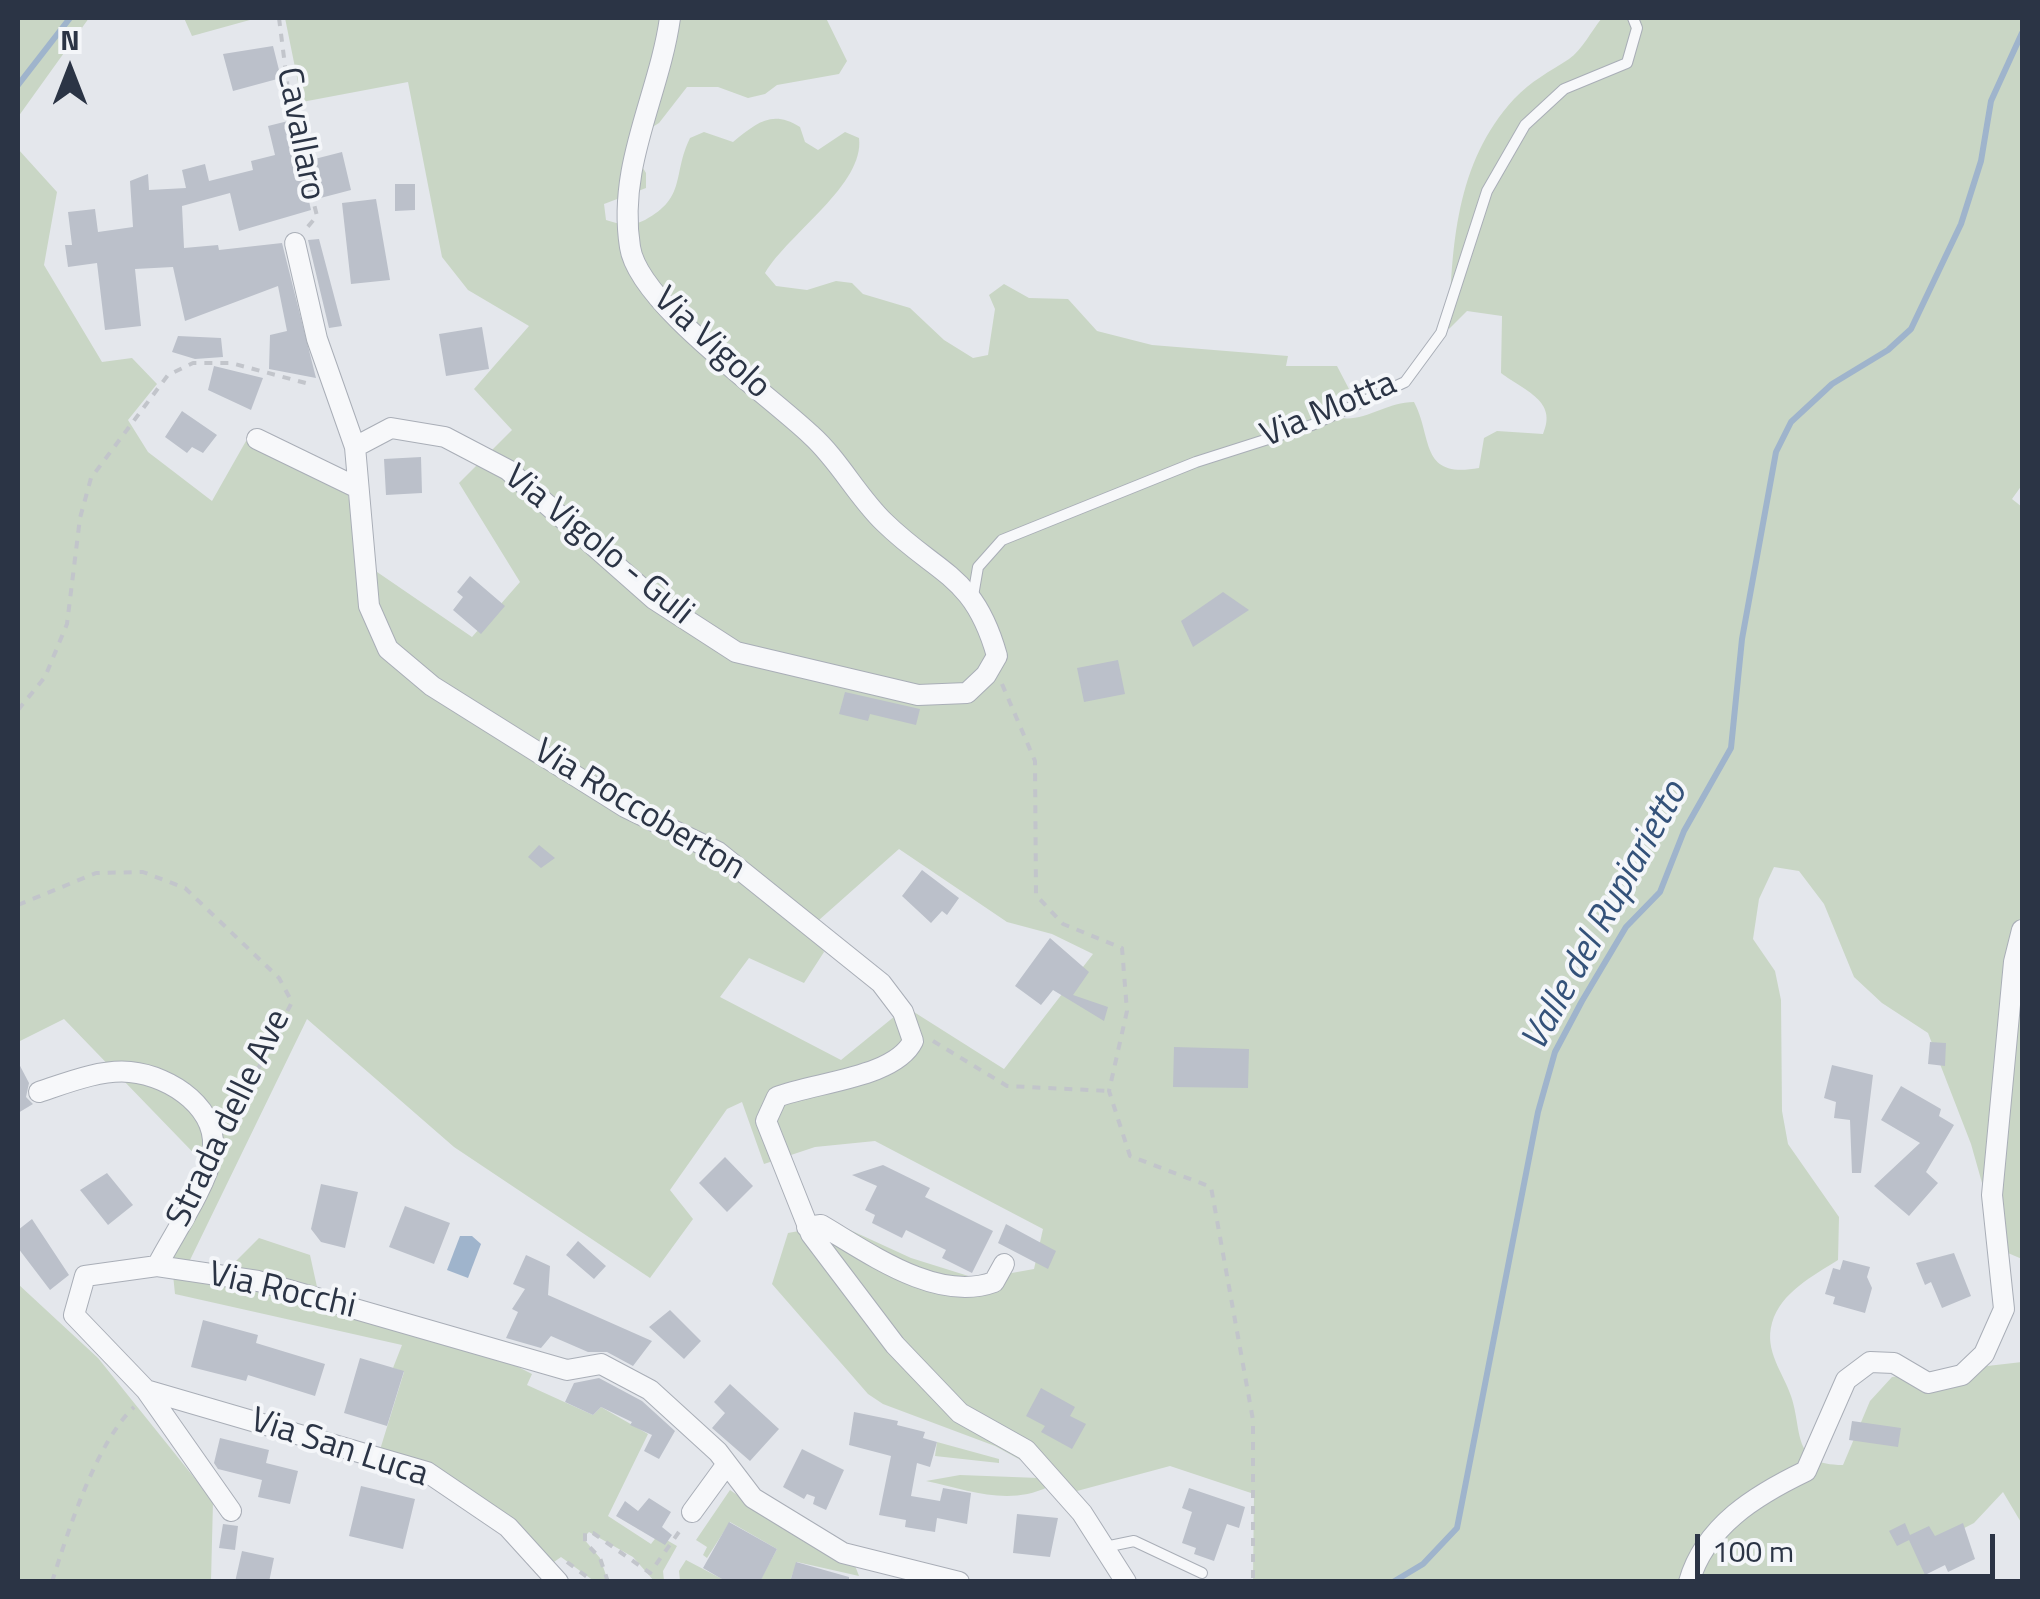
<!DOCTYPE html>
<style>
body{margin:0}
#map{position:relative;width:2040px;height:1599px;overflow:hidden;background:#e4e7ec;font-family:"Titillium Web",sans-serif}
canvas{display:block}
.frame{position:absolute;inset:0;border:20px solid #2b3445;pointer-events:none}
.north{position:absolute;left:20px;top:20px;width:100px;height:100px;-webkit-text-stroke:8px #f4f6f9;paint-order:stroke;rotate:0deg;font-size:28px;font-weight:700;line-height:40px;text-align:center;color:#2b3445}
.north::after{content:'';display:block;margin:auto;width:35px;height:45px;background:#2b3445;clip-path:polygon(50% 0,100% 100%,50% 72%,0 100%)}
.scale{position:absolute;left:1695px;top:1534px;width:300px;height:45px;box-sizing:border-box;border:5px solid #2b3445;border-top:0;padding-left:12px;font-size:30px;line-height:35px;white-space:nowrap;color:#2b3445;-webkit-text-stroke:8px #f4f6f9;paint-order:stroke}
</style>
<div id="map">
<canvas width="2040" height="1599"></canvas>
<div class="frame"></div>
<div class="north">N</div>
<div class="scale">100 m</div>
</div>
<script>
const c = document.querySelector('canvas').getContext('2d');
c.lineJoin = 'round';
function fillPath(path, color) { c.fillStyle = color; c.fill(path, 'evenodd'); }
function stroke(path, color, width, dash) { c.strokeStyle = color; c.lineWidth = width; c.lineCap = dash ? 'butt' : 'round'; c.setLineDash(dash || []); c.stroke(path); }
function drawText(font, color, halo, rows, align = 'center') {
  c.font = font + ' "Titillium Web",sans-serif'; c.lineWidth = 8; c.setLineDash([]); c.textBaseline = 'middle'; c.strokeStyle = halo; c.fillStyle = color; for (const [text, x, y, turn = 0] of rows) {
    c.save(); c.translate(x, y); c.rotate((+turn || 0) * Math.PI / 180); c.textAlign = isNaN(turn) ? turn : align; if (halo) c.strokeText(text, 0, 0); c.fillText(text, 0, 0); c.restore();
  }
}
fillPath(new Path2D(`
 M18,18H89L18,117Z
 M184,18H257L192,36Z
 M285,18H826L847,61L839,74L777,85L765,94L748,98L718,87H687L659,123L646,131L638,160L646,173V188L604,204L606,220C621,225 631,227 645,220C687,197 672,175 690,138L704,132L733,142C756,124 771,109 800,127L805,142L818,150L845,132L859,138C865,184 789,233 765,273L776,286L807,290L836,281L852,283L863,294L910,308L944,340L973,358L988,355L995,309L989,295L1004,284L1029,298L1068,299L1097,331L1152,345L1288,356L1286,366H1337L1349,389L1325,412C1356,431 1381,402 1414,402C1433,438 1419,479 1479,468L1484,438L1497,431L1543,434C1558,401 1525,391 1501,373L1502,316L1467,311L1449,329C1452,247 1455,163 1514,99C1531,81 1549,72 1569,59C1582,50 1592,30 1602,18H2022V485L2012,499L2022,507V1259L2001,1250L1971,1144L1928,1033L1882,1003L1854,977L1824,904L1799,871L1774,867L1759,899L1753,939L1775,971L1781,1000L1782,1111L1788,1144L1839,1217L1838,1260C1813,1276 1781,1292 1772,1323C1764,1351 1783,1372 1791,1396C1803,1431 1791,1465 1843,1465L1870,1401L1892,1377L2022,1362V1524L2003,1492L1974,1523L1941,1540L1922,1581H1253L1254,1494L1170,1466L1077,1491L995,1446L883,1404L868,1394L772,1284L788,1233L837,1224L911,1258L978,1279L1034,1269L1043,1229L875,1141L815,1147L764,1164L742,1102L727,1109L670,1190L693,1219L650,1278L454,1147L307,1019L190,1260L230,1267L259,1238L310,1255L317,1287L413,1315L410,1325L491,1353L532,1374L527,1385L593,1415L601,1407L648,1434L608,1516L651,1544L658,1535L677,1546L663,1571L664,1581H654L633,1557L589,1532L583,1538L600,1558L608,1581H594L561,1557L547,1567L508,1527L379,1453L404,1372L393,1368L402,1345L175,1294L171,1255L210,1170L64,1019L18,1042V149L57,192L44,265L102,362L132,358L157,384L128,420L148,452L212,501L246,441L346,485L361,561L472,637L520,582L459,483L512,430L474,389L529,326L468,290L442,257L408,82L302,102ZM899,849L1007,922L1052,934L1093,954L1004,1069L906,1007L841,1060L720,997L749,958L804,983L824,952L810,928Z
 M18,1284L98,1358L213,1501L211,1581H18Z
 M937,1442L999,1459V1463L935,1456Z
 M960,1475L1039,1478L1048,1487C1008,1506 968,1490 926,1481Z
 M730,1490L803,1541L854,1563L859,1576L797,1562L790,1581H760L777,1549L730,1522L707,1558L703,1555L707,1547L696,1540Z
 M686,1560L726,1581H680L679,1571Z`), '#c9d6c5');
fillPath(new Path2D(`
 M460,1236H472L481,1244L468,1278L447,1270Z`), '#9fb4cc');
stroke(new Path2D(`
 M18,85L70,18
 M1393,1582L1423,1564L1457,1528L1538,1112L1555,1052L1582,1001L1626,927L1660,892L1684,831L1731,748L1742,639L1776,452L1791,422L1832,384L1888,350L1911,329L1961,224L1981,161L1991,101L2022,33`), '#9fb4cc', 6);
fillPath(new Path2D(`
 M273,46L281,78L233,91L223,54Z
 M288,121L299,163L342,152L351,190L309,201L311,210L239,231L230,193L182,206L184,248L218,245L219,250L282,243L316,378L269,369L270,335L287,331L278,286L185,321L173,267L135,269L141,326L105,330L97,263L68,267L65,245H72L68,212L95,209L98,232L133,227L130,181L148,174L149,190L186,188L182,170L205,164L209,181L253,170L251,161L275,155L268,126Z
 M395,184H415V210L395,211Z
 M376,199L390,280L351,284L342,203Z
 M319,239L342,326L329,328L308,240Z
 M482,327L489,369L446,376L439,334Z
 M178,336L221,338L223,357L195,359L172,352Z
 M214,366L263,378L251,410L208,390Z
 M182,411L217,435L203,453L192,447L187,453L165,437Z
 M421,457L422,493L386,495L384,459Z
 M470,576L505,606L481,634L453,610L463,597L457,592Z
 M1223,592L1249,610L1193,647L1181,621Z
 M1118,660L1125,694L1084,702L1077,668Z
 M845,692L920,709L916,725L870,714L868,721L839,714Z
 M539,845L555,858L541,868L528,857Z
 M922,870L959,898L947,915L942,911L931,923L902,896Z
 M1050,938L1089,972L1073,995L1108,1007L1104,1021L1053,990L1041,1005L1015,986Z
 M1930,1042L1946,1043L1945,1066L1928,1064Z
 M1174,1047L1249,1049L1248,1088L1173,1087Z
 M18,1062L29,1083L26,1097L33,1104L18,1113Z
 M1832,1065L1873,1075L1861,1173H1852L1850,1120L1834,1118L1836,1102L1824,1098Z
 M1901,1086L1941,1109L1939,1116L1954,1125L1926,1172L1938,1183L1909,1216L1874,1186L1920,1143L1881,1120Z
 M725,1157L753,1186L727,1212L699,1183Z
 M883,1165L930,1188L925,1197L993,1231L972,1273L942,1258L946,1250L906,1230L902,1238L872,1223L875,1215L865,1210L877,1186L852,1175Z
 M107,1173L133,1205L108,1225L80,1190Z
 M321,1184L358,1192L345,1248L321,1242L311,1229Z
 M405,1206L450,1223L434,1264L389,1247Z
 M32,1219L69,1275L50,1290L18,1248V1230Z
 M1006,1224L1056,1251L1048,1269L998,1243Z
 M578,1241L606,1266L594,1279L566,1255Z
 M1954,1253L1971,1296L1942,1308L1931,1282L1925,1285L1916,1263Z
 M526,1255L550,1266L548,1295L652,1341L633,1366L607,1352H588L551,1336L541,1348L506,1338L518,1312L512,1309L525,1289L513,1284Z
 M1843,1260L1870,1267L1867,1277L1872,1288L1865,1313L1833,1304L1835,1297L1825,1294L1833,1268L1840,1270Z
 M670,1310L701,1341L684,1359L649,1327Z
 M203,1320L258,1335L256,1343L325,1364L315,1396L248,1375L246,1381L191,1367Z
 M360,1358L404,1371L387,1426L344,1413Z
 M599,1378L642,1401L675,1431L659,1459L644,1451L652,1435L630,1425L632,1422L601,1407L593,1415L565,1402L574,1383Z
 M730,1384L779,1429L750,1461L712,1428L725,1413L714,1402Z
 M1041,1388L1075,1407L1070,1416L1086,1424L1072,1449L1041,1432L1045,1426L1026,1416Z
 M854,1412L898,1421L897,1425L925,1432L923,1438L937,1442L930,1467L917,1463L911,1496L940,1501L943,1488L971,1493L967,1524L937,1518L935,1532L905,1527L906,1520L879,1515L891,1456L849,1445Z
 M1852,1421L1901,1428L1898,1447L1849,1440Z
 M220,1438L269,1450L266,1463L298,1471L290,1504L258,1497L262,1480L218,1469L214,1463Z
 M802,1449L844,1470L826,1510L813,1504L815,1497L807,1494L804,1499L783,1487Z
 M361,1486L415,1499L403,1549L349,1536Z
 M1189,1488L1245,1507L1239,1528L1227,1524L1214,1561L1194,1554L1196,1548L1182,1543L1192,1512L1182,1508Z
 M649,1498L671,1512L662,1527L672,1535L665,1545L616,1516L625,1501L638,1511Z
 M1017,1514L1058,1518L1050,1557L1013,1553Z
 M729,1522L777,1549L760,1582H727L703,1568Z
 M1905,1523L1910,1535L1929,1526L1935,1536L1963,1523L1975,1559L1948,1572L1945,1565L1925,1575L1909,1540L1897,1546L1889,1531Z
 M223,1524L238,1526L235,1550L219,1548Z
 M242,1551L274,1558L269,1582H235Z
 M796,1562L849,1577V1582H790Z`), '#bbc0ca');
const service = new Path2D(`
 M973,596L978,567L1002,540L1196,462L1312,425L1405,382L1441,333L1487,191L1525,125L1564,89L1627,63L1637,28L1633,18
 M1105,1547L1134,1541L1202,1573`);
const minor = new Path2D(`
 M295,243L317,339L355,447L369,606L388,649L432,686L625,807L718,852L881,983L903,1012L913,1041C895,1078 815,1082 777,1097L766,1121L811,1234L895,1345L960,1413L1026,1450L1082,1513L1126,1582
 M257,439L358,488
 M355,447L391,428L445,437L508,470L654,599L736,652L918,695L967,693L986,675L997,656C974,574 938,575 884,522C857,496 839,460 811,435C767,393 638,303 630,247C617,165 659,96 670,18
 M39,1092C66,1083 101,1069 130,1072C172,1076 221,1110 212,1155C206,1187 173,1235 157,1266
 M807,1227L821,1225C869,1253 937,1303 994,1282L1004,1264
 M146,1390L427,1472L508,1527L558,1582
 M231,1511L146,1390L74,1315L85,1276L157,1266L258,1281L567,1370L601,1364L650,1390L718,1452L753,1498L843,1553L959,1582
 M692,1512L727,1464
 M1689,1582C1705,1526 1756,1495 1806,1471L1846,1380L1870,1362L1894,1363L1928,1383L1962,1375L1984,1354L2004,1309L1992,1195L2014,962L2022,930`);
stroke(service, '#a9aeb7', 12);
stroke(minor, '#a9aeb7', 22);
stroke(new Path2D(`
 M279,18L291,113L317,216L305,230
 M1002,684L1035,761L1036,895L1063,924L1122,948L1127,1011L1109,1091L1130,1156L1211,1187L1253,1420V1582
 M18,710L45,677L67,624L80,518L91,478L168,375L193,363H231L313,385
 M18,905L96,873L143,872L185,888L279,978L292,1002L230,1124
 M933,1041L1007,1086L1109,1091
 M567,1562L594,1582
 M52,1582C68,1531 96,1443 134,1407
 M608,1582L600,1558L585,1542V1533H593L650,1573L681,1529`), '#c2c5cb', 4, [8, 8]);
stroke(service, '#f7f8fa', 10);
stroke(minor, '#f7f8fa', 20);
drawText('35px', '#2b3445', '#f4f6f9', [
 ["Cavallaro",299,134,79],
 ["Via Vigolo",711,344,43],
 ["Via Motta",1329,411,-23],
 ["Via Vigolo - Guli",598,546,39],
 ["Via Roccoberton",639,811,31],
 ["Strada delle Ave",230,1119,-64],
 ["Via Rocchi",282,1292,13],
 ["Via San Luca",339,1449,18]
]);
drawText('italic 38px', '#34527a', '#f4f6f9', [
 ["Valle del Rupiarietto",1606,917,-61]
]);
</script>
